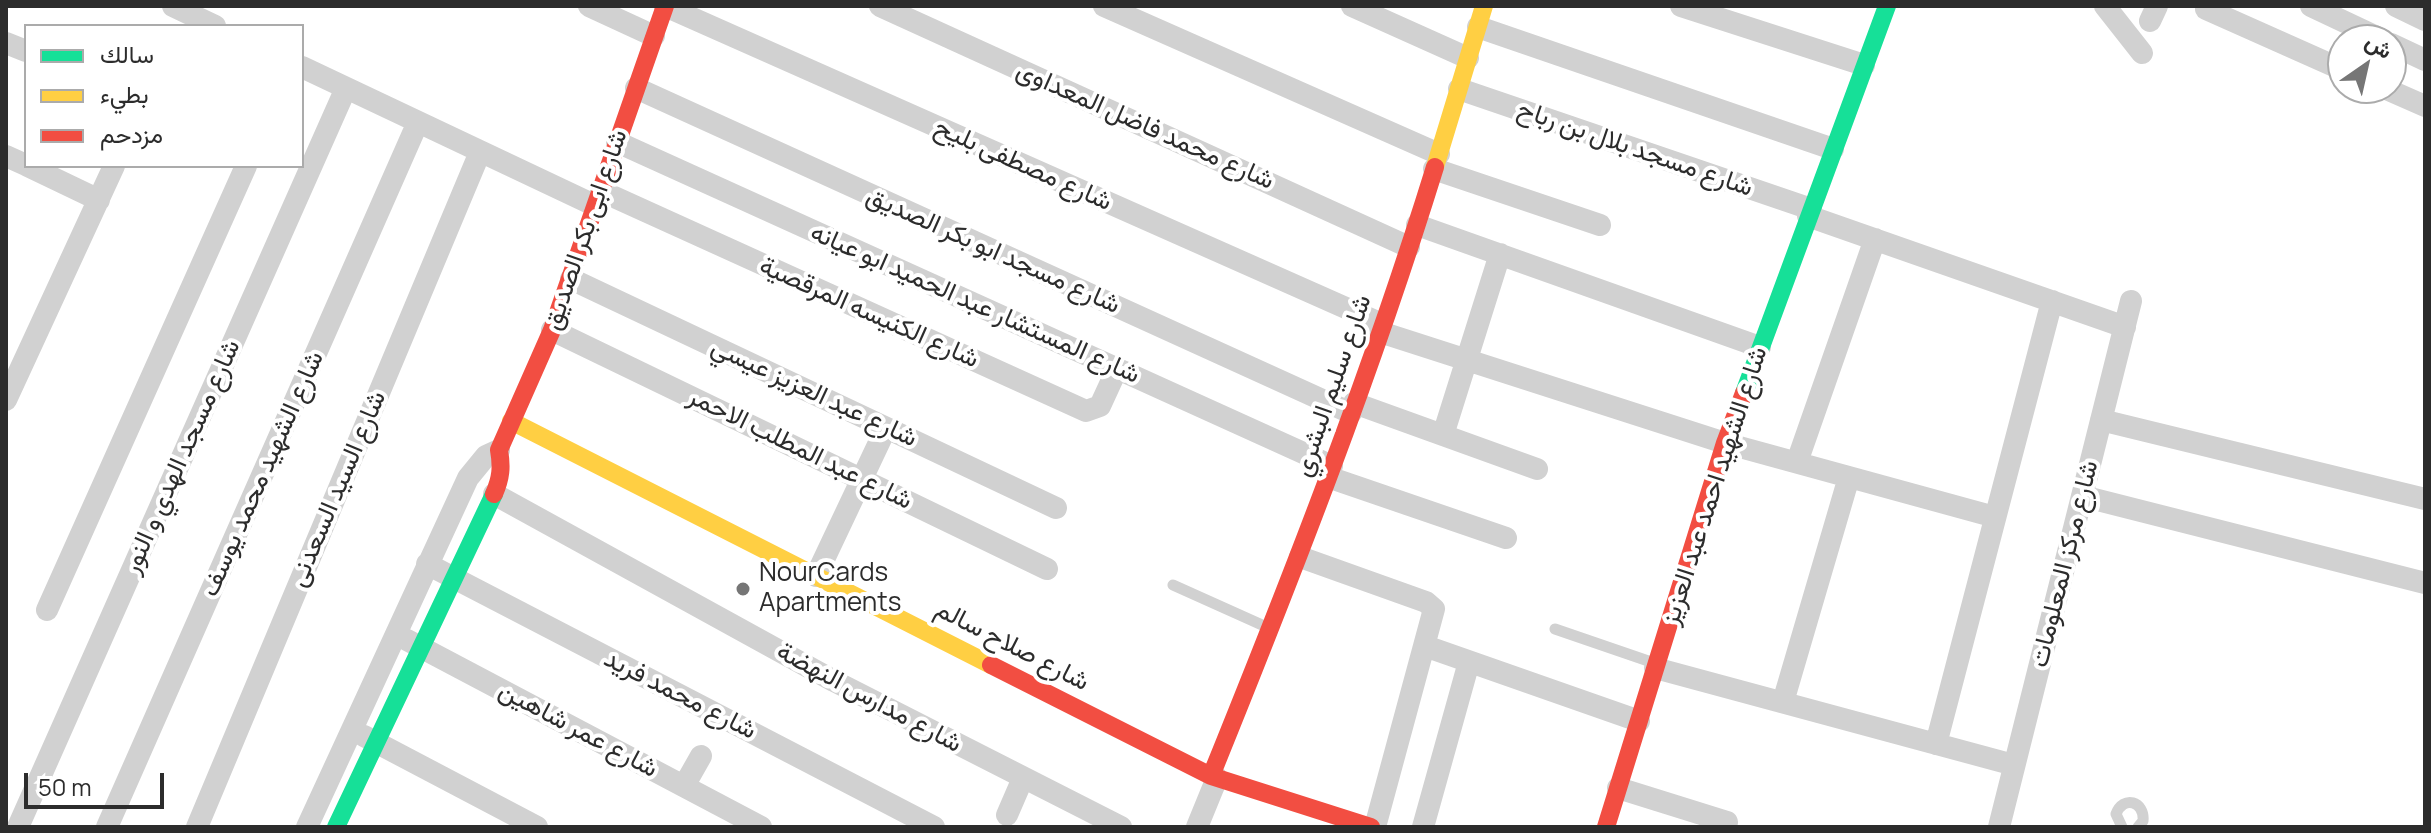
<!DOCTYPE html>
<meta charset="utf-8">
<style>
body{margin:0}
#map{position:relative;width:2431px;height:833px;overflow:hidden;background:#fff;font-family:Manrope,Vazirmatn,sans-serif}
canvas{display:block}
.frame{position:absolute;inset:0;border:8px solid #2c2c2c;pointer-events:none}
.legend{position:absolute;left:24px;top:24px;width:280px;height:144px;box-sizing:border-box;background:#fff;border:2px solid #ababab;margin:0;padding:10px 14px;list-style:none;font-size:24px;color:#2c2c2c}
.legend li{display:flex;align-items:center;gap:16px;height:40px}
.legend b{width:40px;border:2px solid #ababab}
.north{position:absolute;left:2327px;top:24px;width:80px;height:80px;box-sizing:border-box;background:#fff;border:2px solid #ababab;border-radius:50%;rotate:34deg;font-size:22px;font-weight:700;line-height:32px;text-align:center;color:#2c2c2c}
.north::after{content:'';display:block;margin:auto;width:28px;height:36px;background:#767676;clip-path:polygon(50% 0,100% 100%,50% 72%,0 100%)}
.scale{position:absolute;left:24px;top:773px;width:140px;height:36px;box-sizing:border-box;border:4px solid #2c2c2c;border-top:0;padding-left:10px;font-size:24px;line-height:28px;white-space:nowrap;color:#2c2c2c;-webkit-text-stroke:6px #fff;paint-order:stroke}
</style>
<div id="map">
<canvas width="2431" height="833"></canvas>
<div class="frame"></div>
<ul class="legend">
<li><b style="height:10px;background:#16e098"></b>سالك</li>
<li><b style="height:10px;background:#ffcf43"></b>بطيء</li>
<li><b style="height:10px;background:#f24e42"></b>مزدحم</li>
</ul>
<div class="north">ش</div>
<div class="scale">50 m</div>
</div>
<script>
const c = document.querySelector('canvas').getContext('2d');
c.lineJoin = 'round';
function stroke(path, color, width, dash) { c.strokeStyle = color; c.lineWidth = width; c.lineCap = dash ? 'butt' : 'round'; c.setLineDash(dash || []); c.stroke(path); }
function drawText(font, color, halo, rows, align = 'center') {
  c.font = font + ' Manrope,Vazirmatn,sans-serif'; c.lineWidth = 8; c.setLineDash([]); c.textBaseline = 'middle'; c.strokeStyle = halo; c.fillStyle = color; for (const [text, x, y, turn = 0] of rows) {
    c.save(); c.translate(x, y); c.rotate((+turn || 0) * Math.PI / 180); c.textAlign = isNaN(turn) ? turn : align; if (halo) c.strokeText(text, 0, 0); c.fillText(text, 0, 0); c.restore();
  }
}
stroke(new Path2D(`
 M1173,585L1271,629
 M1555,629L1657,664
 M2122,827L2116,814C2123,795 2145,801 2143,821L2138,827`), '#d1d1d1', 11);
stroke(new Path2D(`
 M173,6L215,26
 M589,6L654,36
 M665,6L1382,324
 M880,6L1409,247
 M1104,6L1439,154
 M1352,6L1468,58
 M1681,6L1864,65
 M2105,6L2142,53
 M2311,6L2383,40
 M2396,6L2425,20
 M2206,9L2343,70
 M2150,21L2157,6
 M1478,27L1833,149
 M6,43L26,51
 M2391,44L2425,60
 M302,67L596,206
 M636,88L1351,413
 M2384,88L2425,106
 M1459,89L1811,209
 M617,142L1332,466
 M6,156L26,165
 M28,166L99,200
 M1434,169L1600,225
 M601,191L1086,411L1100,406L1117,369
 M1808,216L2125,327
 M1417,225L1760,347
 M571,279L1056,508
 M552,330L1047,569
 M1380,332L1725,443L1995,517
 M6,400L114,166
 M1354,403L1537,469
 M2101,420L2425,499
 M1443,435L1500,254
 M1797,462L1875,239
 M1328,477L1506,538
 M494,494L834,681L1121,827
 M2082,496L2425,583
 M1300,557L1426,602L1434,609L1375,827
 M427,564L934,827
 M816,576L886,428
 M47,610L246,166
 M407,640L761,827
 M1425,646L1639,721
 M1655,668L2014,765
 M1783,702L1849,477
 M364,736L537,827
 M1936,744L2052,301
 M684,786L701,756
 M1618,788L1727,822
 M1007,815L1023,778
 M18,827L346,88
 M107,827L418,122
 M197,827L480,152
 M307,827L468,478L486,456L499,450
 M1197,827L1217,778
 M1423,827L1469,662
 M1999,827L2131,301`), '#d1d1d1', 22);
stroke(new Path2D(`
 M1744,393L1887,6
 M336,827L494,494`), '#16e098', 18);
stroke(new Path2D(`
 M1435,167L1484,6
 M511,421L991,665`), '#ffcf43', 18);
stroke(new Path2D(`
 M494,494C501,478 502,467 499,450L552,330L665,6
 M991,665L1211,776L1371,827
 M1211,776C1292,576 1371,374 1435,167
 M1606,827L1725,443L1744,393`), '#f24e42', 18);
for (const [x, y, r, color] of [
 [743,589,8,"#767676"]
]) { const dot = new Path2D(); dot.arc(x, y, r, 0, 2 * Math.PI); c.fillStyle = color; c.fill(dot); stroke(dot, '#fff', 3); }
drawText('26px', '#2c2c2c', '#fff', [
 ["شارع محمد فاضل المعداوى",1145,126,24],
 ["شارع مسجد بلال بن رباح",1635,149,19],
 ["شارع مصطفى بليح",1023,165,24],
 ["شارع ابى بكر الصديق",586,230,-71],
 ["شارع مسجد ابو بكر الصديق",993,251,24],
 ["شارع المستشار عبد الحميد ابو عيانه",975,304,24],
 ["شارع الكنيسه المرقصية",869,313,24],
 ["شارع سليم البشري",1333,386,-71],
 ["شارع عبد العزيز عيسي",814,393,25],
 ["شارع عبد المطلب الاحمر",800,449,26],
 ["شارع مسجد الهدي و النور",182,457,-66],
 ["شارع الشهيد محمد يوسف",263,474,-66],
 ["شارع الشهيد احمد عبد العزيز",1715,486,-72],
 ["شارع السيد السعدنى",338,489,-67],
 ["شارع مركز المعلومات",2065,564,-76],
 ["شارع صلاح سالم",1012,646,27],
 ["شارع محمد فريد",680,695,27],
 ["شارع مدارس النهضة",869,698,28],
 ["شارع عمر شاهين",578,730,28]
]);
drawText('26px', '#2c2c2c', '#fff', [
 ["NourCards",759,574],
 ["Apartments",759,604]
], 'left');
</script>
